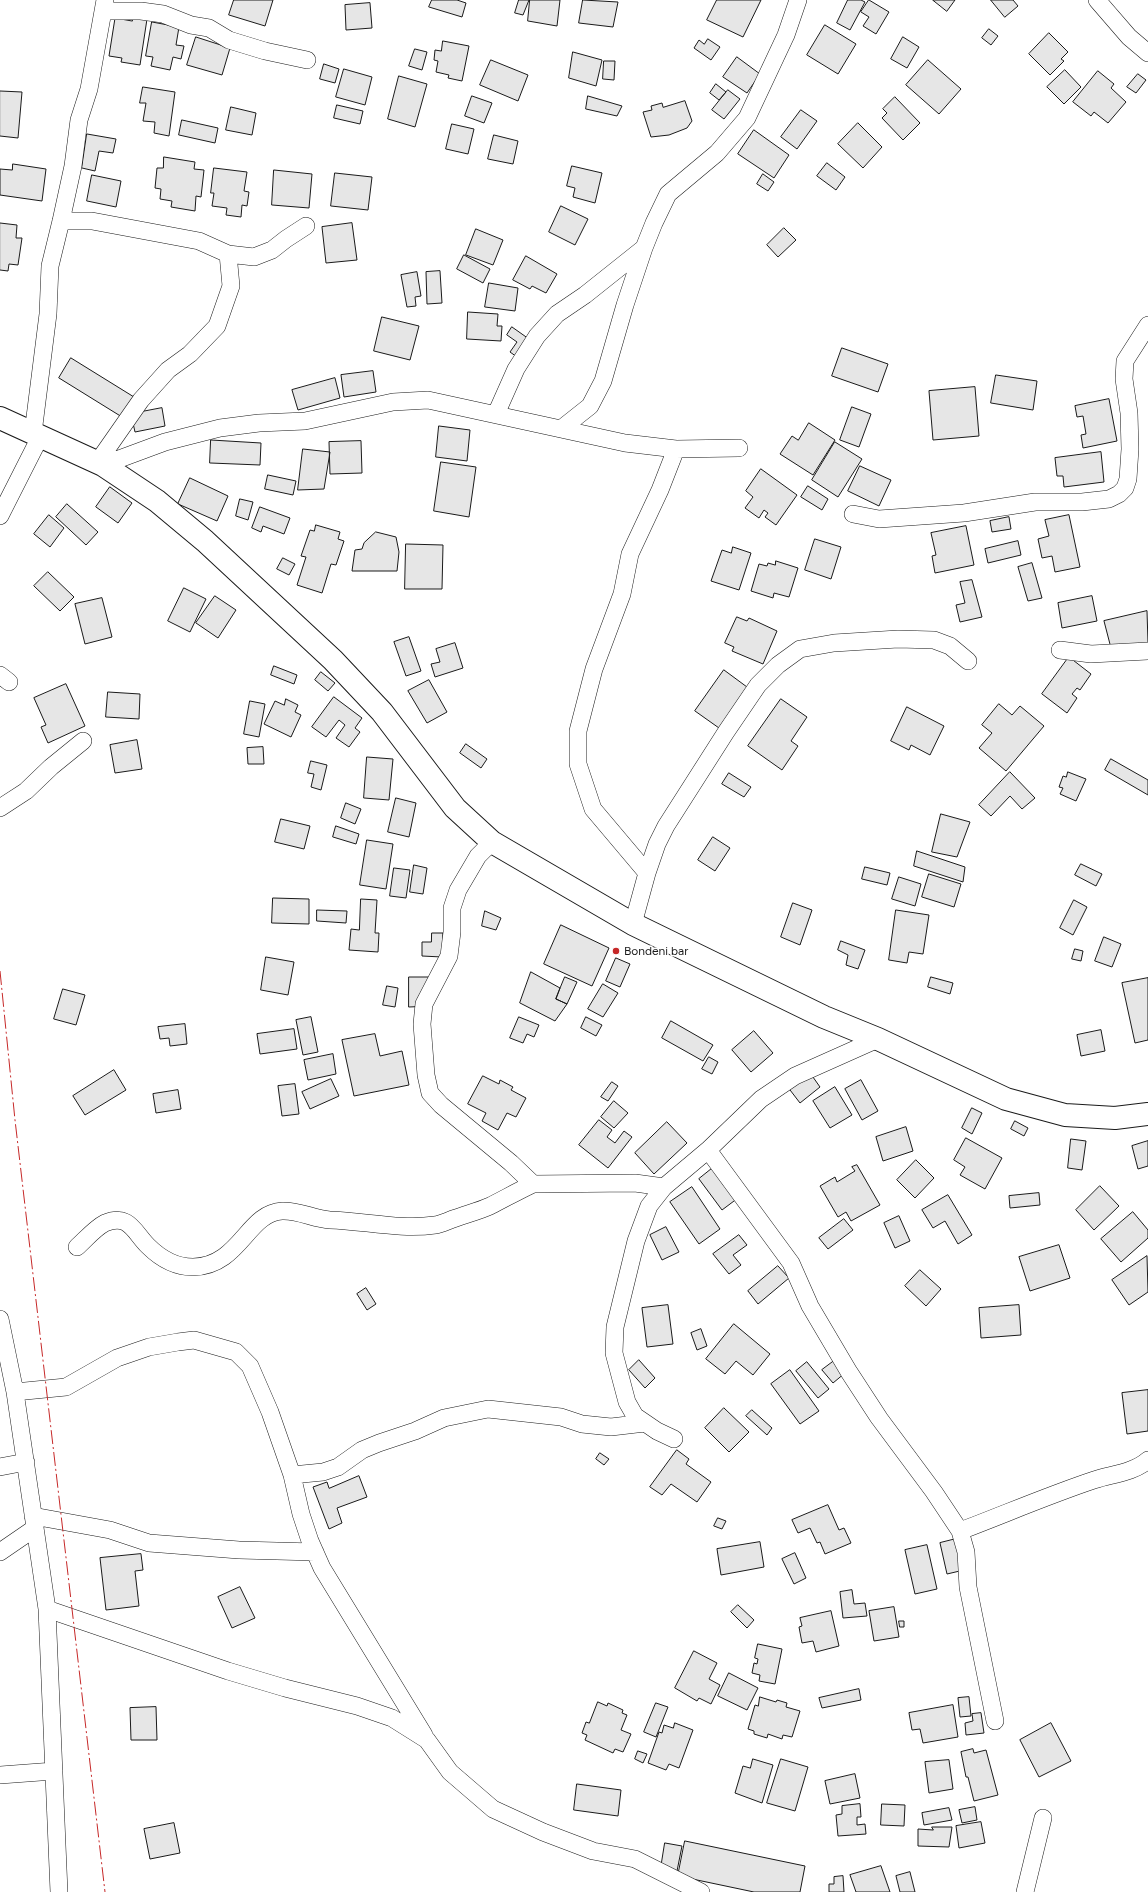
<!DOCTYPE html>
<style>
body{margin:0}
canvas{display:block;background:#fff}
</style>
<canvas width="1148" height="1892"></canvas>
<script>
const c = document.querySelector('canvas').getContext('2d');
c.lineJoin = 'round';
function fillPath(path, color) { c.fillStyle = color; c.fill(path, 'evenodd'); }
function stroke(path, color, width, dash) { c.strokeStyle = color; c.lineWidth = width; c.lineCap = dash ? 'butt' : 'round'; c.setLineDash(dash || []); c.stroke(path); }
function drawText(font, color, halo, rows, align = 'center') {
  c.font = font + ' Figtree,sans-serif'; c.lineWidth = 3; c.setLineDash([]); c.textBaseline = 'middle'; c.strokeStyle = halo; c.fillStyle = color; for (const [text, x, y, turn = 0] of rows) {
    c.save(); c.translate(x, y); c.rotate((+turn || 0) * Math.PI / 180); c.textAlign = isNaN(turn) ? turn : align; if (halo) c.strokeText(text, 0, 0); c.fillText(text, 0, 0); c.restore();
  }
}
const building = new Path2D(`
 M234,0H273L265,26L229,15Z
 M432,0H457L466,3L462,17L429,7Z
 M519,0H529L523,15L515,13Z
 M530,0H560L557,26L528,21Z
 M583,0L618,2L613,27L579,23Z
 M717,0H761L743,37L707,20Z
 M848,0H861L865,2L850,30L837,23Z
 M869,0L889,12L876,34L863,26L869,17L861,12Z
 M933,0H955L947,11Z
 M991,0H1013L1018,6L1005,17Z
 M370,3L372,28L346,30L345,5Z
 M133,17L147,19L140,65L121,62L122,58L109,56L115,18L132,21Z
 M152,22L179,27L176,45L184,46L181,59L173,57L170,70L151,66L153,57L146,56Z
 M825,25L856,44L838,74L807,55Z
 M989,29L998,36L991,45L982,38Z
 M1049,33L1068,52L1061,59L1064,61L1050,75L1029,54Z
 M196,37L230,48L222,75L187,65Z
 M903,37L919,47L907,68L891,59Z
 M708,39L720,47L711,60L694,48L699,40L704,44Z
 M443,41L469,46L462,81L448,78L449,75L436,72L438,61L434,60L435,50L441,51Z
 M415,49L427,52L422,70L409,66Z
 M573,52L602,60L596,86L569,78Z
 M737,57L760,74L747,93L723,77Z
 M491,60L528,75L518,101L480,85Z
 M928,60L961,89L939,114L906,85Z
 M604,61H615L614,80L603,79Z
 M324,64L339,69L335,83L320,79Z
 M344,69L372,77L365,105L336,97Z
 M1065,70L1081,87L1064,104L1047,87Z
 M1098,71L1114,84L1111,88L1126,102L1108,123L1094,112L1091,116L1073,102Z
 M1138,74L1146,80L1136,93L1127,87Z
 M399,76L427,84L415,127L388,119Z
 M716,84L726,92L719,100L710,93Z
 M143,87L175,92L169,136L154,133L155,122L143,121L146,103H140Z
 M728,90L740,99L724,119L712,110Z
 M0,91L22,92L18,138L0,136Z
 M472,96L492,103L484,123L465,116Z
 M588,96L622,106L617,116L586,109Z
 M895,97L920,123L903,140L882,118L887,113L883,109Z
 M685,101L692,121L687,128L669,135L651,137L643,112L652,110L651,106L662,103L663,107Z
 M337,105L363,111L360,124L334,118Z
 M231,107L256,113L252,135L226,130Z
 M801,110L817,121L797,149L781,137Z
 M182,120L218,128L215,143L179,135Z
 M858,123L882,147L863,168L838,144Z
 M452,124L474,129L468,154L446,149Z
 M754,130L789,155L774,178L738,154Z
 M87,134L116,139L113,153L99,151L95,171L82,168Z
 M494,135L518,141L513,164L488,159Z
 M164,157L195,162L194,169L204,170L201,197L196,196L195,211L171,207L172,201L160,199L161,189L155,188L157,168H163Z
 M827,163L845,177L836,190L817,176Z
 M13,164L46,169L42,201L0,195V169L12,170Z
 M572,166L602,173L595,203L573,197L575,188L567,186Z
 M214,168L247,172L244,191L249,192L247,206L242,205L241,217L226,215L227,208L212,206L214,193H211Z
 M274,170L312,174L309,208L272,205Z
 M335,173L372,177L368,210L331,206Z
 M763,174L774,182L768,191L757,184Z
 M92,175L121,181L116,207L87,201Z
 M561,206L588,219L575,245L549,232Z
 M0,223L17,225L16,238H22L18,265L9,264L8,271L0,270Z
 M352,223L357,260L326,263L322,227Z
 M784,228L796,240L778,257L767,245Z
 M476,229L503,240L493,265L466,255Z
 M464,255L490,269L483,283L457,269Z
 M526,256L557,274L546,293L532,286L530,289L513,280Z
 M440,271L442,303L427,304L426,272Z
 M417,272L421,296L415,297L416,306L407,307L401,275Z
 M489,283L518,288L515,311L485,307Z
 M468,312L498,314L497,326H502L501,341L467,339Z
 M382,317L419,326L410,360L374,351Z
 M512,327L529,339L517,357L510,352L517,342L507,335Z
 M842,348L888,364L878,392L832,376Z
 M71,358L134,397L122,417L59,378Z
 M373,371L376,392L344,397L341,375Z
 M996,375L1037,381L1033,410L991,403Z
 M335,378L340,398L298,410L292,390Z
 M975,387L979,436L933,440L929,391Z
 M1109,399L1117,441L1083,448L1081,435L1086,434L1083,416L1077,417L1075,406Z
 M852,407L871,414L859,447L840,440Z
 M162,408L165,426L135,432L131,414Z
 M809,423L835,440L813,475L780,454L792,436L798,440Z
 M439,426L470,430L467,461L436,457Z
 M211,440L261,443L260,465L210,463Z
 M361,441L362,473L330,474L329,442Z
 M835,442L862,459L838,497L812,480Z
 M303,449L330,452L324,489L298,490Z
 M1101,452L1104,482L1064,487L1063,476H1057L1055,458Z
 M441,462L476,467L469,517L434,511Z
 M860,466L891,480L879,506L848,491Z
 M761,469L797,495L776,525L765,517L768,513L764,510L759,518L745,508L753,497L746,491Z
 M268,475L296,481L293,495L265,489Z
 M190,478L228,496L217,521L178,504Z
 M808,486L828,499L822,510L801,497Z
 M110,487L132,503L118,523L96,507Z
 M240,499L253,502L248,520L236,516Z
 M67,504L98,532L86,545L56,517Z
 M260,507L290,518L284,534L263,526L261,532L252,528Z
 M49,515L64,528L50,547L34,534Z
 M1069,515L1080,567L1055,572L1052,556L1042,558L1038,539L1049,536L1045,520Z
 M1009,517L1011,529L992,532L990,521Z
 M316,525L340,532L338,539L344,541L336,565L331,564L322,593L297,585L306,557L301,556L310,530L314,531Z
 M966,526L974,565L935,573L932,556L936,555L931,533Z
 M376,532L396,537L399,552L397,571H352L355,550L362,549L364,543Z
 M815,539L841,547L831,579L805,570Z
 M1018,541L1021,555L988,563L985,549Z
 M406,544L443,545L442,589H405Z
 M733,547L751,553L739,590L711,581L722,550L731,553Z
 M283,558L295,564L289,575L277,569Z
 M776,561L798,568L789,597L774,593L773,598L751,591L759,564L767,566L768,563L775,565Z
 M1032,563L1042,598L1028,601L1018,567Z
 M48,572L74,597L60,611L34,586Z
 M972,580L982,617L960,622L956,605L965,603L960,582Z
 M184,588L206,599L190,632L168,621Z
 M215,596L236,610L218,638L196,623Z
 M1092,596L1097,621L1062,628L1058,603Z
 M102,598L112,637L85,644L75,604Z
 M1147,611L1148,643L1112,652L1104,621Z
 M737,617L747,621L749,618L777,631L763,664L732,651L734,647L725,643Z
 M409,637L421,671L406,676L394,642Z
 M455,643L463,668L435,677L431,664L440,662L436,649Z
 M1069,657L1091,674L1080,690L1077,688L1072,694L1077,698L1067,713L1042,694Z
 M274,666L297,675L294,684L271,675Z
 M724,670L747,687L719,728L695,711Z
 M321,672L335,683L328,691L315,680Z
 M429,680L447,712L427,723L408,691Z
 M66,684L85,726L48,743L41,727L46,725L34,698Z
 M108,692L140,694L139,719L106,717Z
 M334,697L362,718L355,728L360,732L349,747L336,738L345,725L339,720L326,737L312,727Z
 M286,699L298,705L295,712L301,715L291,737L264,724L275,701L284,705Z
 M781,699L807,717L791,741L798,746L782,770L748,746Z
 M250,701L265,704L259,737L244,734Z
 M999,704L1012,715L1020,706L1044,726L1006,771L979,748L992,733L982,725Z
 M907,707L944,726L930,755L911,745L909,750L891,741Z
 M137,740L142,769L115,773L110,745Z
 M466,744L487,759L481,768L460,753Z
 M263,747L264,764H248L247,748Z
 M367,757L393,759L389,800L364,798Z
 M1111,759L1148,780V795L1105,770Z
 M311,761L327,765L321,790L311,787L314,774L308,773Z
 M1010,772L1035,798L1022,809L1010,796L991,816L979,805Z
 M1068,772L1086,779L1076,801L1060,794L1063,788L1059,787L1063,776L1066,777Z
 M729,773L751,787L744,797L722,784Z
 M396,798L416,803L409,837L388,832Z
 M346,803L361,809L355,824L341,818Z
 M941,814L970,822L957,857L932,852Z
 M281,819L310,826L304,849L275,842Z
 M336,826L359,834L356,844L333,837Z
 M713,837L730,848L715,871L698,860Z
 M367,840L393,844L386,889L360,885Z
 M917,851L965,867L963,882L914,866Z
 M1081,864L1102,874L1096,886L1075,875Z
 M414,865L427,868L423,894L410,892Z
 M865,867L890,873L887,885L862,879Z
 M394,868L410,870L406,898L390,896Z
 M929,874L961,884L954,907L922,897Z
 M899,877L921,884L915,906L892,899Z
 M273,898L309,899V924L272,923Z
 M361,899L377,900L375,933H379L378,952L349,950L351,929L359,930Z
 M1074,900L1087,907L1073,935L1060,928Z
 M793,903L812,910L800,945L781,937Z
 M317,910L347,911L346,923L317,921Z
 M896,910L929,915L923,954L909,952L907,963L889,960Z
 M485,911L501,918L496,930L482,926Z
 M561,925L609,948L592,986L544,964Z
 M432,933H443L442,957L422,956V942H431Z
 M1104,937L1121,944L1112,967L1095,961Z
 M841,941L865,950L858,969L846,965L848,955L838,950Z
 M1075,949L1083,951L1081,961L1072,959Z
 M266,957L294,962L288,995L261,990Z
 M616,958L630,964L620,987L606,981Z
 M531,972L560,988L556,999L567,1004L555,1021L520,1003Z
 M409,977H432V1006L409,1007Z
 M565,977L577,982L567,1004L556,999Z
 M931,977L953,983L950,994L928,987Z
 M1148,978V1040L1135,1043L1122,983Z
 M603,984L618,993L603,1017L588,1009Z
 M387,986L398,988L395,1007L383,1005Z
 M63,989L85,995L76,1025L54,1019Z
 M311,1017L318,1052L303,1055L296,1020Z
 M519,1017L539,1025L534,1037L527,1034L523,1043L510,1038Z
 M586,1017L602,1025L596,1036L581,1028Z
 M671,1021L713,1045L703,1061L662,1038Z
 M185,1024L187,1044L170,1046L169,1038L160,1039L158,1027Z
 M294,1029L297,1049L260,1054L257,1034Z
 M1101,1030L1105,1051L1081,1056L1077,1035Z
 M754,1031L773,1053L751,1072L732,1050Z
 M375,1034L380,1056L402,1051L409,1085L354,1096L342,1040Z
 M333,1054L336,1074L308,1080L304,1060Z
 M709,1057L718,1062L712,1074L702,1069Z
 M114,1070L126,1090L85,1115L73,1096Z
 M808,1070L820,1087L800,1103L787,1086Z
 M483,1076L499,1084L500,1080L513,1087L511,1090L526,1098L516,1117L507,1113L498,1130L482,1121L486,1113L468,1104Z
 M331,1079L339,1096L310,1109L302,1092Z
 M861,1080L878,1111L862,1120L845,1089Z
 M612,1082L618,1086L608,1101L601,1097Z
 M295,1084L299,1114L282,1116L278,1086Z
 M835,1087L852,1115L830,1128L813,1101Z
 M178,1090L181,1109L156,1113L153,1094Z
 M614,1101L628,1113L614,1128L601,1117Z
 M972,1108L982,1113L972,1134L962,1128Z
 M599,1120L612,1130L607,1137L615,1143L624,1131L632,1137L608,1168L579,1145Z
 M1015,1121L1028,1128L1024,1136L1011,1129Z
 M667,1122L687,1143L654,1174L635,1153Z
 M906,1127L913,1151L883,1161L876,1137Z
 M966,1138L1002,1158L985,1189L960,1175L965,1167L954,1160Z
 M1071,1139L1086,1141L1082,1170L1068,1168Z
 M1148,1141V1166L1138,1169L1132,1146Z
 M916,1160L934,1178L915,1198L897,1180Z
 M857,1165L880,1205L851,1221L846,1212L838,1217L820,1186L835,1177L837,1182L855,1171L852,1167Z
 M714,1167L738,1198L722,1210L699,1179Z
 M1100,1186L1119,1206L1094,1230L1076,1210Z
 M692,1187L720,1229L699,1244L670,1202Z
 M1039,1193L1040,1205L1010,1208L1009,1196Z
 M948,1195L972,1235L958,1244L945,1221L933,1228L922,1210Z
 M1133,1212L1148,1230V1238L1121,1262L1101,1239Z
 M899,1216L910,1241L895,1248L884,1223Z
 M844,1219L853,1230L828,1249L819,1238Z
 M666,1227L679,1252L662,1260L650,1235Z
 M739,1235L747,1245L733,1255L741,1265L729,1274L713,1254Z
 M1059,1245L1070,1278L1030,1291L1019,1257Z
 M1147,1256L1148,1292L1129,1305L1112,1280Z
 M778,1266L789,1278L758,1304L748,1291Z
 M920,1270L941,1289L926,1306L905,1286Z
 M366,1288L376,1304L367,1310L357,1294Z
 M668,1305L673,1344L647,1347L642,1308Z
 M1019,1305L1021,1335L981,1338L979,1308Z
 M734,1324L770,1354L753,1375L736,1361L725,1374L706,1359Z
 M701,1329L707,1346L697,1350L691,1333Z
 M639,1360L655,1378L645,1388L629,1370Z
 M834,1361L845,1373L833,1383L822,1370Z
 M807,1362L829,1389L818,1398L796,1371Z
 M790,1370L819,1411L800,1424L771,1384Z
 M1148,1390V1431L1127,1434L1122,1393Z
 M724,1408L749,1432L729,1452L705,1428Z
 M752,1410L772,1428L767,1435L746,1416Z
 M677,1450L689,1459L686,1464L711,1482L697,1502L671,1484L662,1495L650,1487Z
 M600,1453L609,1459L604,1465L596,1459Z
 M359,1476L367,1497L337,1508L342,1523L329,1529L313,1487L327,1482L329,1488Z
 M828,1505L839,1530L844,1528L851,1543L825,1554L820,1542L817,1543L810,1528L798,1533L792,1520Z
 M718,1518L726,1521L722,1529L714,1526Z
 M956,1539L964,1570L947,1574L940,1543Z
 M760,1542L764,1567L721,1575L717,1549Z
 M927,1545L937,1589L915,1594L905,1550Z
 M795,1553L806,1578L794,1584L782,1559Z
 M141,1554L143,1570L135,1571L139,1606L106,1610L100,1558Z
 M240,1587L255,1618L232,1628L218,1597Z
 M852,1590L854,1604L865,1603L867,1616L843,1618L840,1592Z
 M738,1605L754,1620L747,1628L731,1612Z
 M894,1607L899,1637L874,1641L869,1611Z
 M831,1611L839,1646L816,1652L813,1641L802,1643L799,1627L802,1626L800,1618Z
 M899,1621H904V1627H900Z
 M758,1644L782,1649L775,1684L759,1681L760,1675L752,1673L754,1663L757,1664L758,1659L755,1658Z
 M694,1651L717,1663L709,1679L720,1685L711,1704L699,1698L697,1701L675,1688Z
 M729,1673L758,1688L747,1710L718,1696Z
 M859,1689L861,1700L822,1708L819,1698Z
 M760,1697L776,1702L777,1700L787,1703L786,1707L800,1711L792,1737L783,1735L782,1739L768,1734L767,1738L754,1734V1731L748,1729L755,1705L758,1706Z
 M969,1697L971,1716L960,1717L958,1698Z
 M598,1702L607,1706L608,1703L623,1710L622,1713L627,1715L621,1730L631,1734L623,1752L615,1749L613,1753L585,1740L587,1735L582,1733L586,1722L589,1723Z
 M656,1703L668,1707L656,1737L644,1732Z
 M953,1705L958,1737L923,1743L920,1729L912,1730L909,1713Z
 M156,1707L157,1740H131L130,1708Z
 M981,1713L984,1733L966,1735L965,1723L973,1721L972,1714Z
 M675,1723L693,1730L679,1768L669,1764L666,1770L648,1763L659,1732L662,1733L664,1725L673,1728Z
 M1051,1723L1071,1761L1039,1777L1020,1740Z
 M973,1749L974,1753L986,1750L998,1795L974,1801L968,1777H966L961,1752Z
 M638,1751L647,1754L643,1763L635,1759Z
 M753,1759L773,1765L762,1803L735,1793L743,1766L750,1768Z
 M781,1759L808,1767L795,1811L767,1803Z
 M949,1760L953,1789L929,1793L925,1762Z
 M855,1774L860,1798L830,1804L825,1781Z
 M577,1784L621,1790L618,1816L574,1810Z
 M860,1804L861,1817H857V1825L865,1824L866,1834L838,1836L836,1815L842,1814V1806Z
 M882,1804L905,1805L904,1826L881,1825Z
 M975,1807L977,1820L962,1823L959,1810Z
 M949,1808L952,1820L924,1825L922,1813Z
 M981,1822L985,1843L959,1848L956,1826Z
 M174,1823L180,1853L150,1859L144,1829Z
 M932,1827H952L949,1847L918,1846V1829L933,1830Z
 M685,1841L805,1866L800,1892H754L678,1876Z
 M665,1843L682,1846L677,1871L661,1868Z
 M881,1866L890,1892H856L850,1875Z
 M910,1872L915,1892H900L896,1876Z
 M843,1876L844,1892H829V1884H834V1877Z`);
fillPath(building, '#e6e6e6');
stroke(building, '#1a1a1a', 1);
const street = new Path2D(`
 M1097,0L1129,37L1148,53
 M104,11H141L163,14L191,25L209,28L229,40L265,51L307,60
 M61,221H92L199,241L228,254L254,257L272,250L286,239L306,226
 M496,414L516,369L537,336L557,314L585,295L644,248
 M561,429L590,406L603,381L625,305L644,248L654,223L668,194L717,153L747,118L786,35L798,0
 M33,433L48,314L50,266L61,221L73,166L79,120L89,89L105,0
 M97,463L141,400L168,370L190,354L217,326L231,286L228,254
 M103,465L165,442L220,428L259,423L305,421L393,402L428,400L625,443L676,449L739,448
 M853,514L879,519L964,513L1035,502H1082L1109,499L1119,494L1125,488L1128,479L1130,449L1129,413L1124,379L1125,361L1148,325
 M0,516L40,437
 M1060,650L1091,654L1148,651
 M0,675L9,682
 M0,808L26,791L51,767L83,741
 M492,842L478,856L458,890L452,908V932L449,956L424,1004L422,1024L426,1075L430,1093L441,1105L511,1163L533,1184L635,1183L664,1187
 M647,873L593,809L578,764V731L594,669L622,594L630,554L660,490L676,449
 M633,924L647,873L657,844L666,826L726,732L758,685L778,665L800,649L834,643L898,639L934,640L950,646L968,661
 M708,1150L791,1263L810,1306L849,1372L879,1418L934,1492L960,1531L966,1552L968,1587L995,1721
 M77,1247C85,1240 95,1228 105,1223C129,1213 134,1232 148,1246C160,1258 176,1267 193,1267C240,1266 247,1213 282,1211C298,1210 314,1219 330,1220C364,1221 401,1230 435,1225C442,1224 449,1220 456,1218C467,1214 479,1211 490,1206C504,1199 518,1191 533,1184
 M0,1319L15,1392L47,1609L59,1892
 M15,1392L66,1387L117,1358L149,1347L178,1342L194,1340L236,1352L250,1366L270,1412L292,1475L301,1514L310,1541L322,1568L424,1735
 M674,1439L657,1431L635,1416L627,1402L614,1353L615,1327L636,1241L649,1206L664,1187L708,1150L761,1099L795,1076L878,1039
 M0,1467L26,1462
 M292,1475L323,1472L338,1467L362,1450L379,1443L415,1431L444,1418L488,1409L561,1417L582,1424L611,1427L645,1423
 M33,1516L110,1530L149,1543L239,1550L315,1552
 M960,1531C1005,1514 1049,1495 1094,1480C1112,1474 1133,1473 1148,1460
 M0,1552L35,1528
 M47,1609L228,1671L285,1688L357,1706L392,1718L427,1740L450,1772L493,1809L543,1832L593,1851L635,1859L701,1892
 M0,1775L54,1771
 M1025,1892L1043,1818`);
const secondary = new Path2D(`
 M0,418L103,465L157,501L205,541L333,660L382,712L455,808L492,842L633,924L824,1017L878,1039L1006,1099L1065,1115L1115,1118L1148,1114`);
stroke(street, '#1a1a1a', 18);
stroke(secondary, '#1a1a1a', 24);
stroke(street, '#fff', 17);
stroke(secondary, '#fff', 22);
stroke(new Path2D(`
 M0,971L15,1120L105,1892`), '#c62828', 1, [14, 3, 2, 3]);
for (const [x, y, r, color] of [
 [616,951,4,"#c62828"]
]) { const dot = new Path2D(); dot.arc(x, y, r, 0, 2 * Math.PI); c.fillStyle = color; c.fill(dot); stroke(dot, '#fff', 1.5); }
drawText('12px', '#1a1a1a', '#fff', [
 ["Bondeni bar",624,951]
], 'left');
</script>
